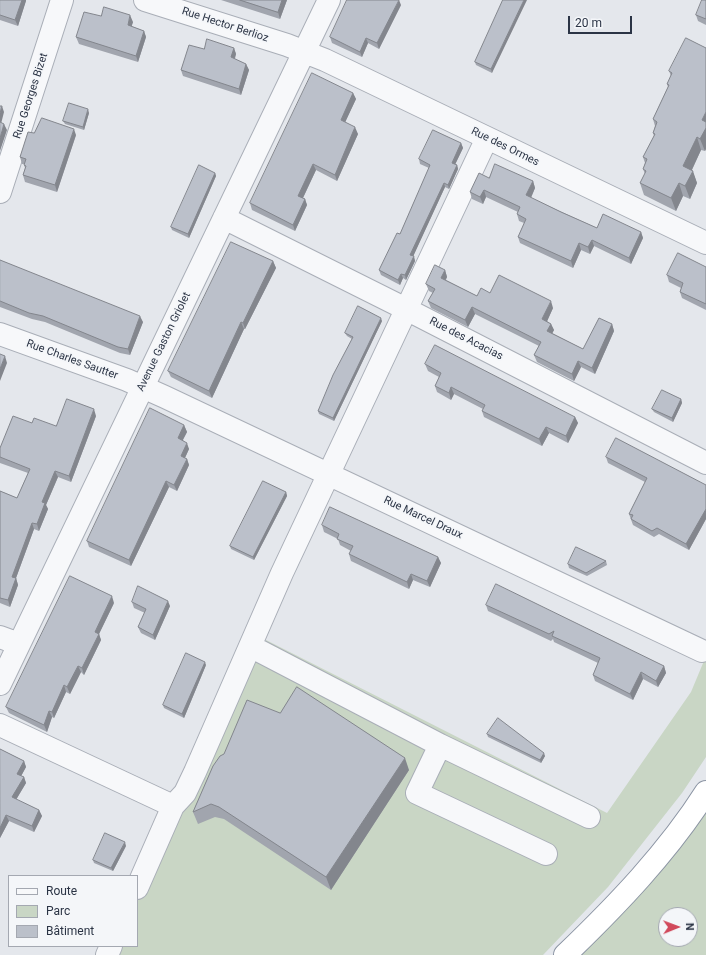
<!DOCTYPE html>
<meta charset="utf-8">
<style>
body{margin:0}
#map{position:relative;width:706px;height:955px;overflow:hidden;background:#e4e7ec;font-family:Roboto,sans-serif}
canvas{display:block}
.legend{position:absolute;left:8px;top:875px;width:130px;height:72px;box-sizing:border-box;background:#f4f6f9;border:1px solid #a4a8b1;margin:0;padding:5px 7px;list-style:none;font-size:12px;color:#2b3445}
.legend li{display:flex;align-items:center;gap:8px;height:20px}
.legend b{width:20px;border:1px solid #a4a8b1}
.north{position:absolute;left:658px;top:907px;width:40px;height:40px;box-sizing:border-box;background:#f4f6f9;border:1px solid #a4a8b1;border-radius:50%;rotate:89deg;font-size:11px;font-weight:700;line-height:16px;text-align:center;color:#2b3445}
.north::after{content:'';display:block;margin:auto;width:14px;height:18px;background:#d1495b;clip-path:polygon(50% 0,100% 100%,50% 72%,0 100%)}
.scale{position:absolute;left:568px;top:16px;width:64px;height:18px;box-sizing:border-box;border:2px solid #2b3445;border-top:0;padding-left:5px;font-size:12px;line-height:14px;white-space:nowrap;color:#2b3445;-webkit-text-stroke:3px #f4f6f9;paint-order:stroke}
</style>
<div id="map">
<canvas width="706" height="955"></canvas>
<ul class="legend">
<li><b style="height:5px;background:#f7f8fa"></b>Route</li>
<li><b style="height:11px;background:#c9d6c5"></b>Parc</li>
<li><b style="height:11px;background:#bbc0ca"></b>Bâtiment</li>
</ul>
<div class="north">N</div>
<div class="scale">20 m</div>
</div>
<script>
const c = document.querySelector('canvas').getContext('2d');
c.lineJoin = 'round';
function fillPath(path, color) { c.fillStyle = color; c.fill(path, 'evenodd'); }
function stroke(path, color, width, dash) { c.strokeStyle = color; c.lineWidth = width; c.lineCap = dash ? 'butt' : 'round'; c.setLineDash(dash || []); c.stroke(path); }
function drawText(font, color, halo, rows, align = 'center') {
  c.font = font + ' Roboto,sans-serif'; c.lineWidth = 3.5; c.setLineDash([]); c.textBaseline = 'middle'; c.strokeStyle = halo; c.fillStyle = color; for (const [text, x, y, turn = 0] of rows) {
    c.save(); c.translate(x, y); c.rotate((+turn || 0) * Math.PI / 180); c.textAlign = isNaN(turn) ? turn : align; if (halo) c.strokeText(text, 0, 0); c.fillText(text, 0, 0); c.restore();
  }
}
fillPath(new Path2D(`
 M266,640L607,813L691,692L706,656V757L682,793L608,887L543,955H105L109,946H137V892Z
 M706,803V955H578ZM666,915H690V939H666Z`), '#c9d6c5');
const minor = new Path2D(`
 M145,0L287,45L325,60L706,243
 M0,192L62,0
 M224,218L406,309L706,463
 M0,334L127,380L165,397L702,651
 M0,637L19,644
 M250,646L440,745L589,817
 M0,684L329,0
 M0,725L173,806
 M440,745L417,793L546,854
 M137,888L173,806L185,793L195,772L282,573L487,138
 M107,955L111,946`);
const highway = new Path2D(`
 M565,955C616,906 668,852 706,792`);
stroke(minor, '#a9aeb7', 24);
stroke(highway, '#8b94a3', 24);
stroke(minor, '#f7f8fa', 22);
stroke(highway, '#fff', 22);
fillPath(new Path2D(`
 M0,0H26L18,26L0,20Z
 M221,0H287L280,19Z
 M503,0L492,73L476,65L475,62Z
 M706,0V25L698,21L696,15Z
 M401,5L379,49L368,43L362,57L332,43L330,37Z
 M101,16L133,22L131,26L144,31L146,37L138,62L79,44L76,37Z
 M234,48L236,54L235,59L246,64L249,70L241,95L183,76L181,70L204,49Z
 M706,48V149L705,151L701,150L692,170L697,183L690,199L683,196L676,211L644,195L640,183L645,174L643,169L645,163L643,157L654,136L653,133L655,126L653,119L668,87L667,84L671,76L669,71Z
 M353,93L356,99L345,122L358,134L337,181L316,170L303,198L305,199L307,205L295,231L252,210L250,203Z
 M89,113L84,130L65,124L63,121Z
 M76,135L57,192L25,182L23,175L25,168L24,165L25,164H22L20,157Z
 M461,143L463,148L455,164L457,165L458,169L449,189L445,187L413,256L415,261L406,280L403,278L400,285L381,275L379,270L400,234L429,168L420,164L419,159Z
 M215,173L216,176L189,238L172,230L171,227Z
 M489,178L533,181L535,188L531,198L597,228L641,232L643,238L631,264L594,246L590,254L581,250L573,268L520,243L518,237L524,223L519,221L517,214L518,212L486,197L483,204L472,199L470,192Z
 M0,260L143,322L130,355L120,353L45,322L32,319L0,307Z
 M273,261L276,268L245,329H244L212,398L171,377L168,371Z
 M706,267V310L682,298L680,292L681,288L669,282L667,275Z
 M445,270L447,277L446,280L477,296L490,293L553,308L547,321L551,324L554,330L552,333L583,349L612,324L614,331L595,374L581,367L574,381L537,362L534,355L539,346L475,314L468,327L431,308L428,301L433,293L429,291L426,284Z
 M382,321L334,421L319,414L318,411L352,339L347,336L345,333Z
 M425,364L575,417L578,423L568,443L549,433L542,446L484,417L482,411L483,409L454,394L451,400L437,392L435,386L439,377L428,371Z
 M681,399L682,403L673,422L654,412L652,409Z
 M96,416L71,482L58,477L46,505L48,509L39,531L34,529L16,578L18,585L10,607L0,603V491L17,498L28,473L0,463V448L32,423L56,426Z
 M184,425L187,432L183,440L189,449L185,458L187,459L189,465L177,491L169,487L131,566L89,547L87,541Z
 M606,457L706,485V519L689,550L659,534L654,537L633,525L629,514L645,482L608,463Z
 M286,492L287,496L254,560L231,549L230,546Z
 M322,525L438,557L441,563L430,587L413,580L409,589L351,561L349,554L351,551L340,545L338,539L324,532Z
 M606,561L607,565L587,576L569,568L568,564Z
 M132,602L170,606L155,640L141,633L138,627L145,613L134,608Z
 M114,603L99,634L101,640L84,675L81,672L70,694L66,692L54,718L52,717L47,732L9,713L6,707Z
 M486,605L664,666L666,673L658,687L643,679L633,700L595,681L593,675L598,663L554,642L553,639L551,641L488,611Z
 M206,665L184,718L164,708L163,705Z
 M487,734L545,756L541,763L488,737Z
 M0,749L24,761L26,767L21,776L24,777L26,783L16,800L39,810L42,816L34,832L9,821L0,838Z
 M213,766L409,770L331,890L224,819L215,817L198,824L193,812Z
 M126,846L113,871L94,863L93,860Z`), '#a1a5ae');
fillPath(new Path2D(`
 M22,0H26V1L18,26L15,20Z
 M282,0H287L280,19L278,12Z
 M399,0L401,5L379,49L377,43Z
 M524,0H527L492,73L491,69Z
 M130,15L133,22L130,32L128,25Z
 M144,31L146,37L138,62L136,56Z
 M366,38L368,43L362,57L360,52Z
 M234,48L236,54L233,63L231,57Z
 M246,64L249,70L241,95L239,89Z
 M353,93L356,99L343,127L341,120Z
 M2,106L4,112L0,128V113Z
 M88,109L89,113L84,130L83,127Z
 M706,112V149L705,151L700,139L702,120Z
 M4,124L7,130L0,151V138Z
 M355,127L358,134L337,181L335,175Z
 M74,129L76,135L57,192L55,185Z
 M697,137L701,150L688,178L683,166Z
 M461,143L463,148L454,167L452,163Z
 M313,164L316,170L301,202L298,196Z
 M457,165L458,169L449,189L448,185Z
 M693,171L697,183L690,199L685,186Z
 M215,173L216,176L189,238L188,234Z
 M533,181L535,188L529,202L526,195Z
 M444,183L445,187L412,259L410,255Z
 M679,183L683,196L676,211L671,198Z
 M484,190L486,197L483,204L480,197Z
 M305,199L307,205L295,231L293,225Z
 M641,232L643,238L631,264L629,258Z
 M592,240L594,246L590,254L588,247Z
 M579,243L581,250L573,268L571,261Z
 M414,256L415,261L406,280L405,275Z
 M273,261L276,268L245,329L243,323Z
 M445,270L447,277L443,284L441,278Z
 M401,274L403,278L400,285L398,280Z
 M551,301L553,308L545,326L542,319Z
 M472,307L475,314L468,327L465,320Z
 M140,316L143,322L130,355L128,349Z
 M381,318L382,321L334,421L333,418Z
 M241,322L244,329L212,398L209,391Z
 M551,324L554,330L550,338L547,331Z
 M612,324L614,331L595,374L592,368Z
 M5,356L7,363L0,381V369Z
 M578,361L581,367L574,381L572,374Z
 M451,387L454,394L451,400L449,393Z
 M681,399L682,403L673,422L672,418Z
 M94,409L96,416L71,482L69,476Z
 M575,417L578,423L568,443L566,436Z
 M184,425L187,432L180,445L178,438Z
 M546,427L549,433L542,446L539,439Z
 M187,443L189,449L183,462L181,456Z
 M187,459L189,465L177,491L174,485Z
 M55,471L58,477L46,505L48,509L39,531L37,524L42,502Z
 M166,481L169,487L131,566L129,560Z
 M286,492L287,496L254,560L253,557Z
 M706,509V519L689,550L686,544Z
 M32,523L34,529L16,578L18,585L10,607L8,600L12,577Z
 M438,557L441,563L430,587L427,581Z
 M411,574L413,580L409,589L407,582Z
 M112,596L114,603L99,634L101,640L84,675L82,668L95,632Z
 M168,601L170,606L155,640L153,635Z
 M205,662L206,665L184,718L182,714Z
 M78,666L81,672L70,694L67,687Z
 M664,666L666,673L658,687L656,681Z
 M641,672L643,679L633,700L630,694Z
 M64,685L66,692L54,718L52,712Z
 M49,711L52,717L47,732L44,725Z
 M544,753L545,756L541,763L540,760Z
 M405,758L409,770L331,890L326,877Z
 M24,761L26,767L19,780L17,774Z
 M24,777L26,783L14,803L12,797Z
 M39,810L42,816L34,832L32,826Z
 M6,815L9,821L0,838V828Z
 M125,842L126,846L113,871L111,868Z`), '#83868d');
const building = new Path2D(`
 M0,0H22L15,20L0,15Z
 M240,0H282L278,12Z
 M347,0H399L377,43L366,38L360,52L330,37Z
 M503,0H524L491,69L475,62Z
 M702,0H706V19L696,15Z
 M104,7L130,15L128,25L144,31L136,56L76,37L84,12L101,16Z
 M686,38L706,48V112L702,120L706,122V128L700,139L697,137L683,166L693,171L685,186L679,183L671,198L640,183L646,171L643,169L647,159L643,157L655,134L653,133L657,122L653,119L669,85L667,84L672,73L669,71Z
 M207,39L234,48L231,57L246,64L239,89L181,70L189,45L204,49Z
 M312,73L353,93L341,120L355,127L335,175L313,164L298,196L305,199L293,225L250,203Z
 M69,103L88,109L83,127L63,121Z
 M0,106H2L0,113Z
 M42,118L74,129L55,185L23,175L26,166L24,165L26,159L20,157L28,132L34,133Z
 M0,122L4,124L0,138Z
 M433,130L461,143L452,163L457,165L448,185L444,183L410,255L414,256L405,275L401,274L398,280L379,270L397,233L400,234L430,165L419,159Z
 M495,164L533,181L526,195L561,212L597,228L603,214L641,232L629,258L592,240L588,247L579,243L571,261L518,237L526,219L517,214L520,207L484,190L480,197L470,192L479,173L489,178Z
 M199,165L215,173L188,234L171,227Z
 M231,242L273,261L243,323L241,322L209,391L168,371Z
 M678,253L706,267V304L680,292L683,283L667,275Z
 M0,260L140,316L128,349L118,347L43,316L29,313L0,301Z
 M435,265L445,270L441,278L477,296L481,288L490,293L499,275L551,301L542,319L551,324L547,331L583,349L599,318L612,324L592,368L578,361L572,374L534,355L541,342L472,307L465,320L428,301L435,289L426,284Z
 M358,306L381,318L333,418L318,411L333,375L353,337L345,333Z
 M435,345L575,417L566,436L546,427L539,439L482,411L485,405L451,387L449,393L435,386L441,373L425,364Z
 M0,354L5,356L0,369Z
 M662,390L681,399L672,418L652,409Z
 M67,399L94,409L69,476L55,471L42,502L45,503L37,524L32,523L12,577L16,578L8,600L0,598V491L17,498L30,469L0,457V448L13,416L32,423L34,418L56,426Z
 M150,408L184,425L178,438L187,443L181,456L187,459L174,485L166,481L129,560L87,541Z
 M616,438L706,485V509L686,544L657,528L652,531L631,519L633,515L629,514L647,478L606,457Z
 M263,481L286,492L253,557L230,546Z
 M330,507L438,557L427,581L411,574L407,582L349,554L353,546L337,539L339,534L322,525Z
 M576,547L606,561L586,573L568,564Z
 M70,576L112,596L95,632L99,634L82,668L78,666L67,687L64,685L52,712L49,711L44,725L6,707Z
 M496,584L664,666L656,681L641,672L630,694L593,675L600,658L552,636L554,631L549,634L486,605Z
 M138,586L168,601L153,635L138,627L146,609L132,602Z
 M186,653L205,662L182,714L163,705Z
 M297,687L405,758L326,877L219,807L211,804L193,812L213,766L220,756L224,754L247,700L280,713Z
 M498,718L544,753L540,760L487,734Z
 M0,749L24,761L17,774L24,777L12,797L39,810L32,826L6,815L0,828Z
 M105,833L125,842L111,868L93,860Z`);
fillPath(building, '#bbc0ca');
stroke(building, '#83868d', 1);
drawText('11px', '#2b3445', '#f4f6f9', [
 ["Rue Hector Berlioz",225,25,18],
 ["Rue Georges Bizet",31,96,-72],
 ["Rue des Ormes",505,147,26],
 ["Rue des Acacias",466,339,27],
 ["Avenue Gaston Griolet",164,342,-64],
 ["Rue Charles Sautter",72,360,20],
 ["Rue Marcel Draux",423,518,25]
]);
</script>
